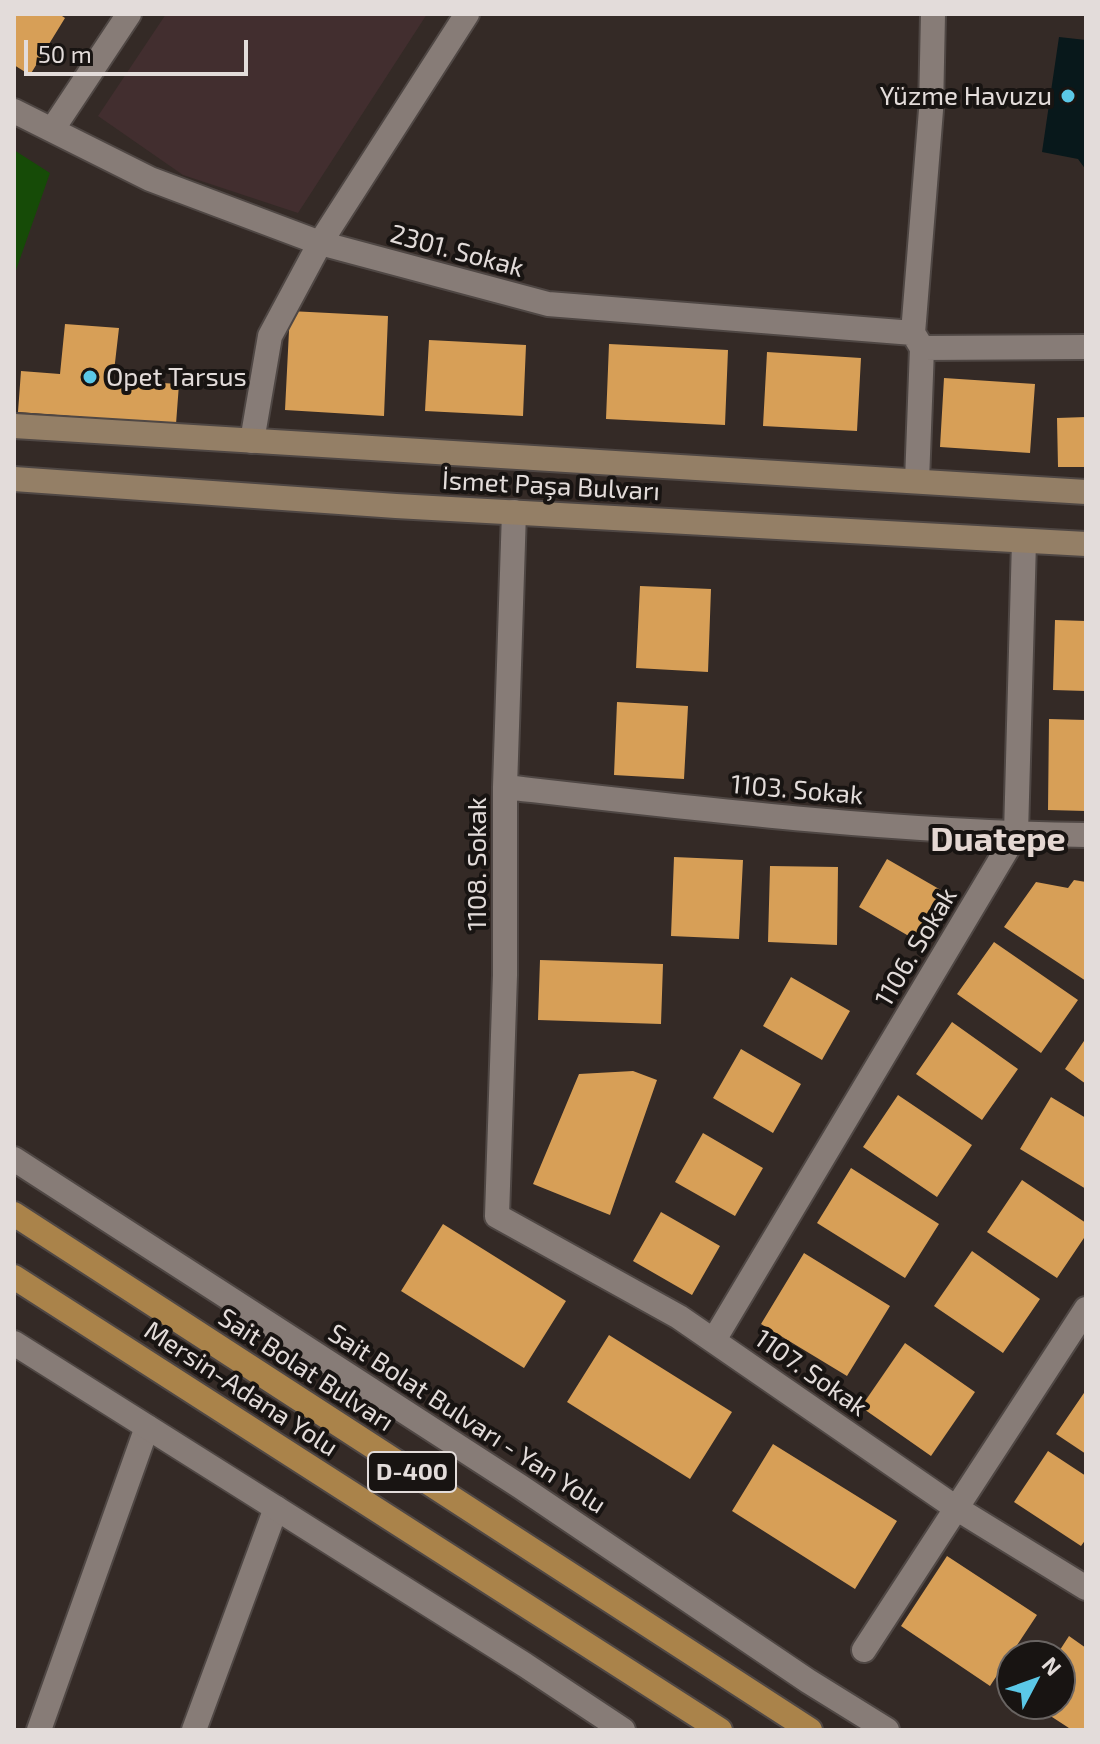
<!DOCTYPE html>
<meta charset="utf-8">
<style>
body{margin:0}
#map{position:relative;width:1100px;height:1744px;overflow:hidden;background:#342a26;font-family:"Exo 2",sans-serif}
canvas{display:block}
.frame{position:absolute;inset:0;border:16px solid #e3dcda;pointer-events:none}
.north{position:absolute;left:996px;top:1640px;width:80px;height:80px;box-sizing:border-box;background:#181412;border:2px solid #696462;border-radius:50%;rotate:49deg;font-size:22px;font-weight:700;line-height:32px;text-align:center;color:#e3dcda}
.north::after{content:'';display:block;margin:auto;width:28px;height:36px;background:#5bc8e7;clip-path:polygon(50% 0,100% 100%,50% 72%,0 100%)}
.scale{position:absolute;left:24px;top:40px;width:224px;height:36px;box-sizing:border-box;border:4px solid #e3dcda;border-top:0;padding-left:10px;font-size:24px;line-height:28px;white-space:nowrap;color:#e3dcda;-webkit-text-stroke:6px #181412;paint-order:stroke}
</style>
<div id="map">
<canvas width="1100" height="1744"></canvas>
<div class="frame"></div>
<div class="north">N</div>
<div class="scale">50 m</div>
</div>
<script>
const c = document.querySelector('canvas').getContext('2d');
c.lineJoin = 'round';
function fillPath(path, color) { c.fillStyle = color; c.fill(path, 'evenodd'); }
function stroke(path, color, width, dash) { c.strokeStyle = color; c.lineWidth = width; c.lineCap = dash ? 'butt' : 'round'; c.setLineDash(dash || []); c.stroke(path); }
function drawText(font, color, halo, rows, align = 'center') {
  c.font = font + ' "Exo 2",sans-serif'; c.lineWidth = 8; c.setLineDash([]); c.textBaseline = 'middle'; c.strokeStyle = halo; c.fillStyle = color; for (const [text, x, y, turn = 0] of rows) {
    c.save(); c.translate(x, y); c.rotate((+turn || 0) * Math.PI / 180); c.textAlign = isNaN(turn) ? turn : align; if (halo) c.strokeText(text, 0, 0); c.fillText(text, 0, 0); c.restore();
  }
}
fillPath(new Path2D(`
 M166,14H427L298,213L183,175L98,116Z`), '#422e2f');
fillPath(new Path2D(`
 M14,150L50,173L14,276Z`), '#164b07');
fillPath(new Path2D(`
 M1059,37L1086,40V170L1078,159L1042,152Z`), '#08181b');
fillPath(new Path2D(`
 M14,14H59L65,18L30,75L14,65Z
 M290,311L388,316L384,416L285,410Z
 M65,324L119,328L113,380L179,384L176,424L18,412L21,371L60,374Z
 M429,340L526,345L523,416L425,411Z
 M609,344L728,350L725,425L606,419Z
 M767,352L861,358L857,431L763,426Z
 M944,378L1035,384L1030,453L940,447Z
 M1086,417V467H1058L1057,418Z
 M640,586L711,589L708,672L636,668Z
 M1055,620L1086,621V691L1053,690Z
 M617,702L688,706L684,779L614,775Z
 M1049,719L1086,720V811L1048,810Z
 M674,857L743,860L739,939L671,936Z
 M887,859L946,893L919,942L859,907Z
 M770,866L838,867L837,945L768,942Z
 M1074,880L1086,882V981L1004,927L1036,882L1068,888Z
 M994,942L1078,1000L1041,1053L957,994Z
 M540,960L663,964L661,1024L538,1020Z
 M791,977L850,1011L822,1060L763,1026Z
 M952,1022L1018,1069L982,1120L916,1074Z
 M1086,1038V1084L1065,1069Z
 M741,1049L801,1084L773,1133L713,1098Z
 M633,1071L657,1080L610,1215L533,1184L579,1074Z
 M898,1095L972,1145L937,1197L863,1147Z
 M1051,1097L1086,1118V1189L1020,1149Z
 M703,1133L763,1168L735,1216L675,1182Z
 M851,1168L939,1224L905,1278L817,1223Z
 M1022,1180L1086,1223V1235L1057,1278L987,1232Z
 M661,1212L720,1246L692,1295L633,1261Z
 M443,1224L566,1301L524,1368L401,1291Z
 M972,1251L1040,1299L1003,1353L934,1306Z
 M804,1253L890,1306L847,1376L761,1324Z
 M609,1335L732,1412L690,1479L567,1402Z
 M905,1343L975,1392L931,1456L861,1407Z
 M1086,1390V1454L1056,1434Z
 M773,1444L897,1521L855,1589L732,1511Z
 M1048,1451L1086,1476V1539L1081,1546L1014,1502Z
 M947,1556L1037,1615L990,1686L901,1626Z
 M1069,1636L1086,1648V1730H1072L1032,1704H1060V1656H1056Z`), '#d79f57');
const minor = new Path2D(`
 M14,111L150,179L320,243L548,304L913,333
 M52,130L129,14
 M922,348L1086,347
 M252,441L270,336L320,243L467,14
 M917,481L922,348L913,333L931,110L933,14
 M514,512L505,787V975L497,1216L679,1317L956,1508L1086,1588
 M505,787C698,809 891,832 1086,835
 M714,1340L1016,834L1024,541
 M864,1650L1086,1309
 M39,1730L147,1427
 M194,1730L276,1508`);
const tertiary = new Path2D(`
 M14,1159L521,1487L808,1681L887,1730
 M14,1343L525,1665L623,1730`);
const secondary = new Path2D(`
 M14,426L1086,492
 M14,479L396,506L1086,544`);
const trunk = new Path2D(`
 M14,1214L810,1730
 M14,1277L720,1730`);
stroke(minor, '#4f4744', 28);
stroke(tertiary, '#4f4744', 28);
stroke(secondary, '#4f4744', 28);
stroke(trunk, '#4f4744', 28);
stroke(minor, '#877c77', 24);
stroke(tertiary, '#877c77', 24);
stroke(secondary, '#947f66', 24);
stroke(trunk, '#aa834a', 24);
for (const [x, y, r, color] of [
 [1068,96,8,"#5bc8e7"],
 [90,377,8,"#5bc8e7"]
]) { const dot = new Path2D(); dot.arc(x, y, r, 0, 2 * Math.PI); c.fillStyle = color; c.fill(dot); stroke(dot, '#181412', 3); }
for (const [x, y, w] of [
 [412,1472,88]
]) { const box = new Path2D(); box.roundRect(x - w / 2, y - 20, w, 40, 6); c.fillStyle = '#181412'; c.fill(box); stroke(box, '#e3dcda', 2); }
drawText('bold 24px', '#e3dcda', null, [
 ["D-400",412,1472]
]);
drawText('26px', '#e3dcda', '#181412', [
 ["Yüzme Havuzu",1052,96],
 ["Opet Tarsus",106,377,"left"]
], 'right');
drawText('26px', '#e3dcda', '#181412', [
 ["2301. Sokak",457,251,15],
 ["İsmet Paşa Bulvarı",551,486,3],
 ["1103. Sokak",797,790,5],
 ["1108. Sokak",477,864,-90],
 ["1106. Sokak",916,947,-59],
 ["Sait Bolat Bulvarı",306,1370,33],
 ["1107. Sokak",811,1373,35],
 ["Mersin-Adana Yolu",241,1389,33],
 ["Sait Bolat Bulvarı - Yan Yolu",467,1419,33]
]);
drawText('bold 34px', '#e4d7d2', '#181412', [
 ["Duatepe",998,840]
]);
</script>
